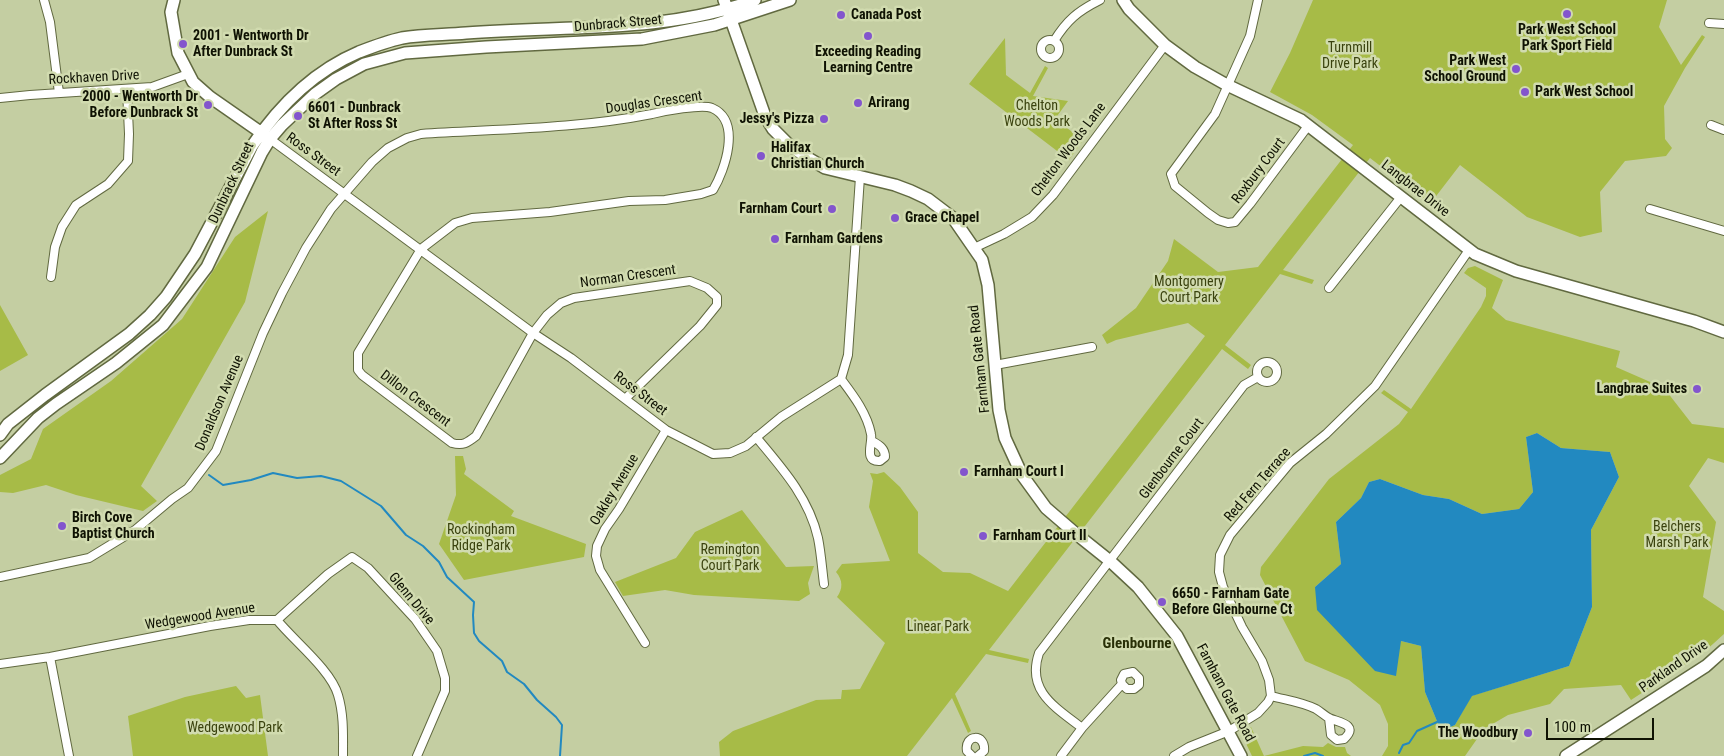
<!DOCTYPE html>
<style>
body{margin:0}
#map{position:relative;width:1724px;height:756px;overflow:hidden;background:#c4cea2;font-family:"Roboto Condensed",sans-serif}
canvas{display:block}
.scale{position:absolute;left:1546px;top:718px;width:108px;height:22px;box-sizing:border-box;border:2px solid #0f1203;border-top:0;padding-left:6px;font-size:15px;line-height:18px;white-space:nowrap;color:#0f1203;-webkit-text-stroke:4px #d1dbaf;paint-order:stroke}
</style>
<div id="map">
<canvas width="1724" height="756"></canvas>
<div class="scale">100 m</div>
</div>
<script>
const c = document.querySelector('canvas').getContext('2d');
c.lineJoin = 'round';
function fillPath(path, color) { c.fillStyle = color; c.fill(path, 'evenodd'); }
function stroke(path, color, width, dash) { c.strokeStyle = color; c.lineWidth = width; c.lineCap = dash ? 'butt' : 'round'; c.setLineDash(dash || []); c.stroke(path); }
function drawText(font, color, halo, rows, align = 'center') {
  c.font = font + ' "Roboto Condensed",sans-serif'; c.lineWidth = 5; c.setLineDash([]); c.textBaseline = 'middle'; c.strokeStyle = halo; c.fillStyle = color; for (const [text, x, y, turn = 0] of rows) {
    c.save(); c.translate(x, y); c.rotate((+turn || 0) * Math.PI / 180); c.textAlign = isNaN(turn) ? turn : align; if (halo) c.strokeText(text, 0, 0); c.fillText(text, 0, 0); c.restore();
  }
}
fillPath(new Path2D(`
 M1313,0H1667L1659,27L1681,65L1702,35L1705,37L1685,68L1664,106L1665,139L1672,148L1666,156L1625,161L1600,192L1602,232L1580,237L1527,217L1460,165L1430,204L1370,158L1283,270L1314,280L1312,284L1280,274L1225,345L1251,365L1248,369L1222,349L989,650L1029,659L1028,663L986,654L955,694L971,731L968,733L952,698L907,756H720L719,742L733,731L816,700L841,699L842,690H844L860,689L885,643L837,597C843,589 843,580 836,572L842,564L890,561L869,507L873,481L870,473L877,474L884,472L900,487L918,512V553L943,572L970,573L1008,591L1205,336L1188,323L1116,340L1107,344L1102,335L1136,308L1168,261L1174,239L1218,272L1258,267L1353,145L1312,115L1270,92L1290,53Z
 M1005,38L1006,75L1030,93L1045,66L1048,68L1033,96L1068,101L1055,119L1083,140L1069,160L969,84Z
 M268,211L245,302L141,486L157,501L143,511L76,495L46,485L13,493L0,492V475L31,459L43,429L111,381L182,319L235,237Z
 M1475,266L1503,280L1492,308L1506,320L1620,351L1616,367L1664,388L1692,424L1724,428V463L1708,458L1689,486L1716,522L1703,597L1724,611V634L1703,653L1631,700L1621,685L1564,689L1550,704L1508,715L1484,729L1465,756H1382L1388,746V724L1380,705L1349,680L1305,661L1260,575L1261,567L1329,479L1399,424L1408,412L1381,393L1384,390L1411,409L1481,307L1486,296V288L1464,273L1468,268ZM1537,433L1561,448L1610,452L1619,477L1591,530L1592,607L1569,666L1471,696L1455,725L1441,731L1425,692L1421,646L1401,641L1315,587L1341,564L1336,522L1361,498L1369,482L1380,479L1423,495L1449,499L1482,514L1519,509L1533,492L1526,437Z
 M0,305L28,355L0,371Z
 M455,456H463L466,469L464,474L514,511L511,516L586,544L584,557L464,580L439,544L456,495Z
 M742,510L786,567L814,566L808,583L810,594L799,601L694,595L665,590L623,596L615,582L676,558L695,532Z
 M236,686L246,698L260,695L268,756H133L128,716L185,697Z
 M1251,727L1264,756L1303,746L1323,747L1328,743L1336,747H1345L1347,753L1351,756H1252L1242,735L1244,731Z`), '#a7bb47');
fillPath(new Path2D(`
 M1537,433L1561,448L1610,452L1619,477L1591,530L1592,607L1569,666L1472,696L1455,725L1441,731L1425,692L1421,646L1401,641L1396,676L1375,671L1317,610L1315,587L1341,564L1336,522L1361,498L1369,482L1380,479L1423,495L1449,499L1482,514L1519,509L1533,492L1526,437Z`), '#2289c0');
stroke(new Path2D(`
 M209,475L223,485L251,480L273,473L297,478L321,476L341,481L381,506L406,535L423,546L439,562L447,577L474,602L473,615L474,633L479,641L502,661L507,672L524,684L537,700L556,717L562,725L560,756
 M1399,753L1403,745L1409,743L1417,731L1437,722
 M1304,756L1315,753L1323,756`), '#2289c0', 2);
const street = new Path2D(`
 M44,0L50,22L59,93
 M1258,0L1250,36L1215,114L1171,174L1175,186L1208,213L1218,220L1228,223L1235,222L1250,204L1308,126
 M1709,23L1724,24
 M1041 49a9 9 0 1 1 18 0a9 9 0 1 1-18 0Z
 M1054,41C1067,20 1078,11 1100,0
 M0,98L30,95L152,87L188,74
 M1711,125L1724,130
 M270,139L533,333L571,358L666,430L713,454L730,453L746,446L781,417L841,379L848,355L860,177
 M1650,209L1724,231
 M974,248L1004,234L1032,217L1053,195L1165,45
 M51,277L55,247L62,227L76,205L108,184L128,161L129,134L127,89
 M1329,288L1401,197
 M1257 372a10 10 0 1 1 20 0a10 10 0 1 1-20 0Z
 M995,365L1092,347
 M841,379C853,395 867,413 871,434C873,443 863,462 880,461L885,457C885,448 879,445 872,441
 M756,437C782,468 809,498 818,538C821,553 822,568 824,584
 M0,577L89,558L135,530L172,499L188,488L216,451L263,333L282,293L306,248L331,209L372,162L388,148L407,138L421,134C498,129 576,129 652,114C665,111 701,104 712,108C742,121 725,170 713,190L701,194L665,200L629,201L550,212L472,218L455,223L421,249L358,353V370L362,375L452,443C463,446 467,443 476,436L533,333L547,315L561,303L574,298L690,281L707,288L717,297V305L700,326L625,399
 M277,620L328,574L352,557L368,568L415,619L437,651L445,678V691L417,756
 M645,643L600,570L596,556L597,546L605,529L619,509L666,430
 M50,657L69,756
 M0,664L50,657L210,626L249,620H277C294,641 331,670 338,695C344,715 343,735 343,756
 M1271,696C1286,700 1302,702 1316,709C1321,712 1325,716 1329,718C1337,722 1360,724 1344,739L1337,740L1331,735L1329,718
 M1082,728C1055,707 1026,691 1039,653L1244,385L1258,377
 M972,756L967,751C964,734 986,733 984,751L978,756
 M1061,756L1082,728L1122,684L1121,680L1124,674L1133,672L1139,678V685L1134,689H1127L1122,684
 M1174,756L1189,747L1229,731L1258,713L1268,702L1271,696L1269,680L1262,661L1242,627L1223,587L1219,572L1220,555L1230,535L1290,463L1326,434L1375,386L1469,250`);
const secondary = new Path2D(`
 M174,0L171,12L178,53L193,82L210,97L266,136
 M724,0L765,116L773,129L789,145L808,158L825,168L895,185L911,191L928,199L953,218L982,260L988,285L999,410L1005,438L1022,475L1046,508L1075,533L1110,561L1138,587L1177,636L1241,756
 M1123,0L1129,9L1165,45L1195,67L1227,85L1301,120L1475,254L1516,271L1694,321L1724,332
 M0,435L8,424L45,395L129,334L150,315L166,297L195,254L252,146C279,106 314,71 359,52C372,47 388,41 402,38C423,34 445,35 466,33C563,25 662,34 755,0
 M0,458L38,418L56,404L116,363L163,325L207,267L262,152L270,139L282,125L315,94L336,79L364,64L405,53L486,47L642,39L714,25L790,0
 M1566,756L1706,666L1724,650`);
stroke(street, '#616940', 10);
stroke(secondary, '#616940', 14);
stroke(street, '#fff', 8);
stroke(secondary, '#fff', 11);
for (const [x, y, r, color] of [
 [1567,14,5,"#8355cd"],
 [841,15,5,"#8355cd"],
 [868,36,5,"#8355cd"],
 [183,44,5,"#8355cd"],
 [1516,69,5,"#8355cd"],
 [1525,92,5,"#8355cd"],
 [858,103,5,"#8355cd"],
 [208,105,5,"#8355cd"],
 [298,116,5,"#8355cd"],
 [824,119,5,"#8355cd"],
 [761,156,5,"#8355cd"],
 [832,209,5,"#8355cd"],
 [895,218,5,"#8355cd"],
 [775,239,5,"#8355cd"],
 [1697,389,5,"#8355cd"],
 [964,472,5,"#8355cd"],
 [62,526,5,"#8355cd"],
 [983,536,5,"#8355cd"],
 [1162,602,5,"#8355cd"],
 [1528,733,5,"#8355cd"]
]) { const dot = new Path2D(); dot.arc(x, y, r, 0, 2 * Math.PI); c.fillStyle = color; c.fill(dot); stroke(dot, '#d1dbaf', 2); }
drawText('bold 14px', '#0f1203', '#d1dbaf', [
 ["Canada Post",851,15],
 ["Park West School",1567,30,"center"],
 ["Park Sport Field",1567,46,"center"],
 ["2001 - Wentworth Dr",193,36],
 ["After Dunbrack St",193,52],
 ["Exceeding Reading",868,52,"center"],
 ["Learning Centre",868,68,"center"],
 ["Park West",1506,61,"right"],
 ["School Ground",1506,77,"right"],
 ["Park West School",1535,92],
 ["2000 - Wentworth Dr",198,97,"right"],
 ["Before Dunbrack St",198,113,"right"],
 ["Arirang",868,103],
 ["6601 - Dunbrack",308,108],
 ["St After Ross St",308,124],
 ["Jessy's Pizza",814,119,"right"],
 ["Halifax",771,148],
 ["Christian Church",771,164],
 ["Farnham Court",822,209,"right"],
 ["Grace Chapel",905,218],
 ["Farnham Gardens",785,239],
 ["Langbrae Suites",1687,389,"right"],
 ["Farnham Court I",974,472],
 ["Birch Cove",72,518],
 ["Baptist Church",72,534],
 ["Farnham Court II",993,536],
 ["6650 - Farnham Gate",1172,594],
 ["Before Glenbourne Ct",1172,610],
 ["The Woodbury",1518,733,"right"]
], 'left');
drawText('14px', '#0f1203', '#d1dbaf', [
 ["Dunbrack Street",618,24,-5],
 ["Rockhaven Drive",94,78,-3],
 ["Douglas Crescent",654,103,-8],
 ["Chelton Woods Lane",1069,150,-53],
 ["Ross Street",313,155,36],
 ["Roxbury Court",1259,171,-53],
 ["Dunbrack Street",232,183,-65],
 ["Langbrae Drive",1415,189,38],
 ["Norman Crescent",628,277,-8],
 ["Farnham Gate Road",980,359,-96],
 ["Ross Street",640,394,37],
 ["Dillon Crescent",415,399,37],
 ["Donaldson Avenue",220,403,-67],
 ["Glenbourne Court",1172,459,-53],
 ["Red Fern Terrace",1258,485,-49],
 ["Oakley Avenue",615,490,-59],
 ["Glenn Drive",411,599,50],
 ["Wedgewood Avenue",200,617,-9],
 ["Parkland Drive",1674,667,-35],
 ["Farnham Gate Road",1225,693,62]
]);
drawText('14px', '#3a420e', '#d1dbaf', [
 ["Turnmill",1350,48],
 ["Drive Park",1350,64],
 ["Chelton",1037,106],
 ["Woods Park",1037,122],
 ["Montgomery",1189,282],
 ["Court Park",1189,298],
 ["Belchers",1677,527],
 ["Marsh Park",1677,543],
 ["Rockingham",481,530],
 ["Ridge Park",481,546],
 ["Remington",730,550],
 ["Court Park",730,566],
 ["Linear Park",938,627],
 ["Wedgewood Park",235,728]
]);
drawText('bold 15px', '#293007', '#d1dbaf', [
 ["Glenbourne",1137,644]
]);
</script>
